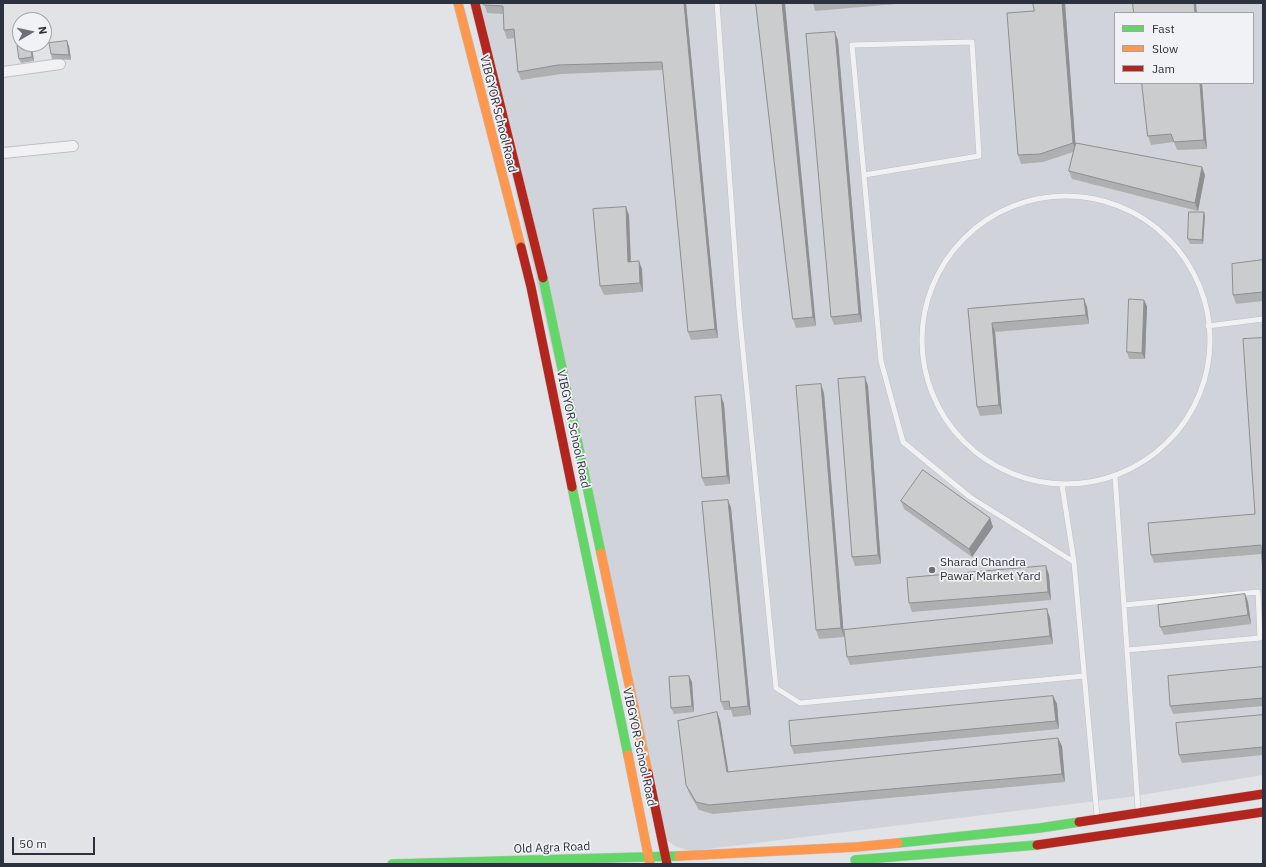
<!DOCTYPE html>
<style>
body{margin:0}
#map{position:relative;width:1266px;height:867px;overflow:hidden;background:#e1e3e6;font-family:"IBM Plex Sans",sans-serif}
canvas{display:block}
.frame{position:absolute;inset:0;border:4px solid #2b323d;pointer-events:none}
.legend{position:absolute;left:1114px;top:12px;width:140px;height:72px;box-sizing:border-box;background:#f0f2f5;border:1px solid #a1a5ab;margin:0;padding:5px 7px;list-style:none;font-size:12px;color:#2b323d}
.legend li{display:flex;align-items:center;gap:8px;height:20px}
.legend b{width:20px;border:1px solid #a1a5ab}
.north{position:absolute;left:12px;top:12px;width:40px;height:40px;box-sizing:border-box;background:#f0f2f5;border:1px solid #a1a5ab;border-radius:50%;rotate:81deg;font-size:11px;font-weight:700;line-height:16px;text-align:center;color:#2b323d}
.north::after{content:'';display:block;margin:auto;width:14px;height:18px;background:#6b7078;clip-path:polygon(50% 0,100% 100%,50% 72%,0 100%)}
.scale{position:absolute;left:12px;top:837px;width:83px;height:18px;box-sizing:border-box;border:2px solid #2b323d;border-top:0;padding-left:5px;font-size:12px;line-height:14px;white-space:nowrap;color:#2b323d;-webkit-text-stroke:3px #f0f2f5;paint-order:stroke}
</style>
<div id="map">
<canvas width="1266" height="867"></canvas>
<div class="frame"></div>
<ul class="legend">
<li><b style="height:5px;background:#63d668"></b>Fast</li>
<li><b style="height:5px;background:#ff974d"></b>Slow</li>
<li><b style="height:5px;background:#b3261e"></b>Jam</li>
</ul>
<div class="north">N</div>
<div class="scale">50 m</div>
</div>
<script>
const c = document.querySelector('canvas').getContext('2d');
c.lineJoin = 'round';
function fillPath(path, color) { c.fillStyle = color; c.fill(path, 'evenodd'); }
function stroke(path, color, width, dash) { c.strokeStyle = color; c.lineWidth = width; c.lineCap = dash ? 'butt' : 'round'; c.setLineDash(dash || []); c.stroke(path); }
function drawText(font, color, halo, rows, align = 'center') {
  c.font = font + ' "IBM Plex Sans",sans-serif'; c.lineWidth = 3.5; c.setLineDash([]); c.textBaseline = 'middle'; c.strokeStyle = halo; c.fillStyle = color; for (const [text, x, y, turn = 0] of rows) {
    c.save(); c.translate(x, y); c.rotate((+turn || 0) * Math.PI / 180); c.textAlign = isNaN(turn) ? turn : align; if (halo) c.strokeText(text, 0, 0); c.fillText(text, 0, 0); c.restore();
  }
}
fillPath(new Path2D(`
 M472,3H1263V775L1129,797L691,851L677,847L666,840ZM1115,13H1253V83H1115Z`), '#d0d3d9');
const lane = new Path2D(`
 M717,3L739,310L776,688L800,703L1084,676
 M864,175L979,156L972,42L852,45L881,361L903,442L970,497L1074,562
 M922 340a144 144 0 1 1 288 0a144 144 0 1 1-288 0Z
 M1208,326L1263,319
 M1115,476L1138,809
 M1062,485L1074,562L1097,816
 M1124,605L1258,592L1260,638L1127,650`);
const street = new Path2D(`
 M3,72L60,64
 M3,153L73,146`);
const fast = new Path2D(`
 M543,278L601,553
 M572,487L628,755
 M898,843L1040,828L1079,822
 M855,860L1037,845
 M392,864L679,856`);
const slow = new Path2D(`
 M458,3L521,247
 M601,553L648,773
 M628,755L650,864
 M679,856L856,847L898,843`);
const jam = new Path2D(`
 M475,3L543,278
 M521,247L531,287L572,487
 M648,773L667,864
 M1079,822L1263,794
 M1037,845L1263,812`);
stroke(lane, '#c0c1c4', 6);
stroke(street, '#c0c1c4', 12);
stroke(fast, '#bec0c3', 10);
stroke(slow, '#bec0c3', 10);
stroke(jam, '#bec0c3', 10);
stroke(lane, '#f1f1f3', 5);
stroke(street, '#f1f1f3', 10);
stroke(fast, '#63d668', 9);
stroke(slow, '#ff974d', 9);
stroke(jam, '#b3261e', 9);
fillPath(new Path2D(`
 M484,3H686L718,338L691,340L688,332L663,70L561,74L521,80L518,72L514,38L507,39L504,30L503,14L487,13Z
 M756,3L816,326L796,328L793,319Z
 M813,3H908L815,11Z
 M1065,3L1075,144L1205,175L1198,211L1072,179L1069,171L1073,152L1043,162L1021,164L1018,155L1034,11Z
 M835,32L838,41L862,322L834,325L831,317Z
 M69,46L71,60L52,59L51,54Z
 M32,48L34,61L21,63L19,59Z
 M1142,83H1202L1207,149L1177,150L1174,142L1151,145L1148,136Z
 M629,215L631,262L642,269L643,292L604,295L600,286Z
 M1205,216L1203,244H1190L1188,239Z
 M1263,260V301L1236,304L1233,295Z
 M1084,299L1087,307L1089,324L995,332L1002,414L980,416L977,407L968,309Z
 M1147,306L1145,359H1129L1127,352Z
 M1243,339L1261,554L1154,563L1151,555L1255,514Z
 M865,377L868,386L881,564L855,566L852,557Z
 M824,393L844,637L819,639L816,630Z
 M724,404L730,484L705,486L702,478Z
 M728,500L731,508L751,715L733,717L731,710H724L721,702Z
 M901,501L990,518L993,527L972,557L904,509Z
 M1046,566L1049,575L1051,600L912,612L909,603Z
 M1245,594L1248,602L1251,624L1164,635L1160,627Z
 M1050,618L1053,644L850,665L847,657Z
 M1263,667V706L1173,714L1170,706Z
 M689,676L692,682L694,712L674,714L671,708Z
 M1053,696L1057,704L1059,729L794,754L791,746Z
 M717,712L720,720L728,772L1062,746L1065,782L713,814L699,810L689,793L686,785Z
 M1263,715V755L1182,763L1179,755Z`), '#aeafb1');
fillPath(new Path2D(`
 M684,3H686L718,338L715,329Z
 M782,3H785L816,326L813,317Z
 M1062,3H1065L1076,151L1073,143Z
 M1194,3H1196L1197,13H1195Z
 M835,32L838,41L862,322L859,314Z
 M67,41L69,46L71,60L69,55Z
 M31,44L32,48L34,61L32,57Z
 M1200,83H1202L1207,149L1204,140Z
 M1202,167L1205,175L1198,211L1195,203Z
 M626,207L629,215L631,271L628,262Z
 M1204,212L1205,216L1203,244L1202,240Z
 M639,261L642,269L643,292L640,283Z
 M1084,299L1087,307L1089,324L1086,315Z
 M1144,300L1147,306L1145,359L1142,353Z
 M992,323L995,332L1002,414L999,405Z
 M865,377L868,386L881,564L878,555Z
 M821,384L824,393L844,637L841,628Z
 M721,395L724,404L730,484L727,476Z
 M728,500L731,508L751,715L748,706Z
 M990,518L993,527L972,557L969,549Z
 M1046,566L1049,575L1051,600L1048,592Z
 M1245,594L1248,602L1251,624L1248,615Z
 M1047,609L1050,618L1053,644L1050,636Z
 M689,676L692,682L694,712L692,706Z
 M1053,696L1057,704L1059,729L1056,721Z
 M717,712L720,720L730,781L727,772Z
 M1058,738L1062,746L1065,782L1062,774Z`), '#8d8f90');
const building = new Path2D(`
 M484,3H684L715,329L688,332L662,62L558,65L518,72L514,29L504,30L503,6L484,5Z
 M756,3H782L813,317L793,319Z
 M1033,3H1062L1073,143L1040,154L1018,155L1007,13L1034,11Z
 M1133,3H1194L1195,13H1134Z
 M835,32L859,314L831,317L806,34Z
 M67,41L69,55L51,54L49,43Z
 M31,44L32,57L19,59L17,46Z
 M1142,83H1200L1204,140L1174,142L1171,134L1148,136Z
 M1076,143L1202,167L1195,203L1069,171Z
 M626,207L628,262L639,261L640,283L600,286L593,209Z
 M1189,212H1204L1202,240L1188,239Z
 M1263,260V292L1233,295L1232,264Z
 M1084,299L1086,315L992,323L999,405L977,407L968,309Z
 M1129,299L1144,300L1142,353L1127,352Z
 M1263,338V573L1261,545L1151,555L1148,523L1255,514L1243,339Z
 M865,377L878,555L852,557L838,379Z
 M821,384L841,628L816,630L796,386Z
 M721,395L727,476L702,478L695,397Z
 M923,470L990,518L969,549L901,501Z
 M728,500L748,706L730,708L729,701L721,702L702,502Z
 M1046,566L1048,592L909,603L907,578Z
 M1245,594L1248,615L1160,627L1158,605Z
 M1047,609L1050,636L847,657L844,630Z
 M1263,667V698L1170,706L1168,676Z
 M689,676L692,706L671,708L669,677Z
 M1053,696L1056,721L791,746L789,721Z
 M717,712L727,772L1058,738L1062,774L709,805L696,802L686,785L678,721Z
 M1263,715V747L1179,755L1176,723Z`);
fillPath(building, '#caccce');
stroke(building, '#8d8f90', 1);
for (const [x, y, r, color] of [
 [932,570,4,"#6b7078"]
]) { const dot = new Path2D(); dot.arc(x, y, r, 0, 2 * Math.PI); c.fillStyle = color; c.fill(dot); stroke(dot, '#f0f2f5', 1.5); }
drawText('12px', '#2b323d', '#f0f2f5', [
 ["VIBGYOR School Road",498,114,76],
 ["VIBGYOR School Road",573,429,78],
 ["VIBGYOR School Road",639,747,78],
 ["Old Agra Road",552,848,-2]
]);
drawText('12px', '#2b323d', '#f0f2f5', [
 ["Sharad Chandra",940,563],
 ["Pawar Market Yard",940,577]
], 'left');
</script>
